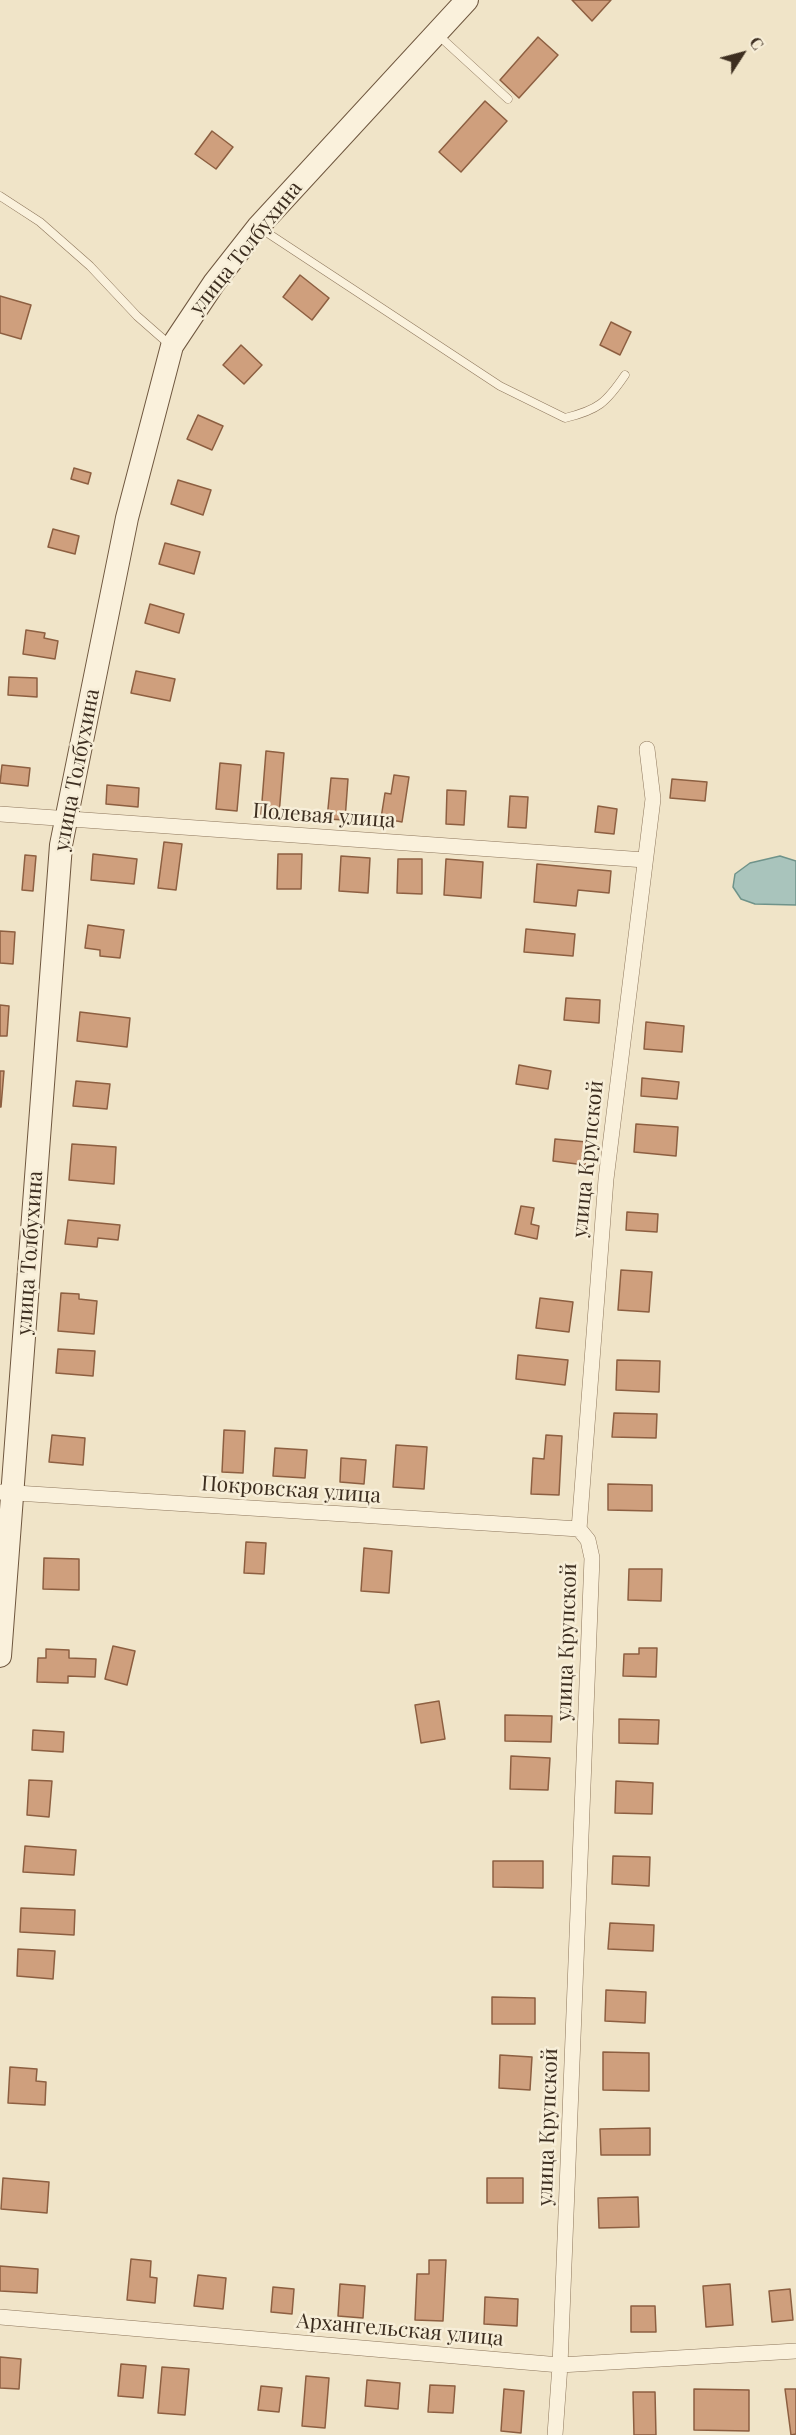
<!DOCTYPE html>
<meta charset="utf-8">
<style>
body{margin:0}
#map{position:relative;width:796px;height:2435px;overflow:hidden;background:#f0e4c8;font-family:"Playfair Display",serif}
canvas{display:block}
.north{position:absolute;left:712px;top:24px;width:60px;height:60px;-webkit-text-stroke:4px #f7eed8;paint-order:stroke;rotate:54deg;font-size:16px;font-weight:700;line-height:24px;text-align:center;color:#3d2e20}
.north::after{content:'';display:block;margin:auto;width:21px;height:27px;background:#3d2e20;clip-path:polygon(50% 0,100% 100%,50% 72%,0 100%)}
</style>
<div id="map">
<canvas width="796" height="2435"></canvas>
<div class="north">С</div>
</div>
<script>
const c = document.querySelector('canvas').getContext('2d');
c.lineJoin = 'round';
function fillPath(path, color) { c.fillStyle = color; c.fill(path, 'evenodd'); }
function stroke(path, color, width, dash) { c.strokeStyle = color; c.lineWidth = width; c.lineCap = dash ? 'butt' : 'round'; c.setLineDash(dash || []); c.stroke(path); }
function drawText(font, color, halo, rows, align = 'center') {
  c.font = font + ' "Playfair Display",serif'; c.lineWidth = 5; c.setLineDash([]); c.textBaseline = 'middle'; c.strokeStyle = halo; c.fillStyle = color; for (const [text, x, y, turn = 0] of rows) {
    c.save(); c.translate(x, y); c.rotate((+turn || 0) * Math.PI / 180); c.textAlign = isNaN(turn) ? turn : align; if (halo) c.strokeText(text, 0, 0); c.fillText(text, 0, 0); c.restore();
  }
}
const water = new Path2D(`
 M780,856L796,861V905L755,904L741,899L733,887L735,874L750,863Z`);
fillPath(water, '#a9c4bc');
stroke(water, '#6f938a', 1.5);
const building = new Path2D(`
 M572,0H611L592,21Z
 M538,37L558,55L519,98L500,80Z
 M485,101L507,121L461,172L439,152Z
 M212,131L233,147L216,169L195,154Z
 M300,275L329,298L312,320L283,297Z
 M0,296L31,305L21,339L0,333Z
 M611,322L631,332L620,355L600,345Z
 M241,345L262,365L244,384L223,365Z
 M198,415L223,426L212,450L187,439Z
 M74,468L91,473L88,484L71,479Z
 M178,480L211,490L203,515L171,504Z
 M53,529L79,536L75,554L48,547Z
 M165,543L200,552L194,574L159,564Z
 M150,604L184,614L179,633L145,623Z
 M26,630L45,633L44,638L58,641L55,659L23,654Z
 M136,671L175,679L170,701L131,693Z
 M9,677L37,678V697L8,695Z
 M266,751L284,753L279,815L261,814Z
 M220,763L241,765L237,811L216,809Z
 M2,765L30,768L28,786L0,783Z
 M394,775L409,777L402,822L381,818L385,793L391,794Z
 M331,778L348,779L345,820L327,819Z
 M672,779L707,782L705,801L670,798Z
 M107,785L139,788L138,807L106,804Z
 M447,790L466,791L464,825L446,824Z
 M510,796L528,797L526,828L508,827Z
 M598,806L617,809L614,834L595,832Z
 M164,842L182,844L176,890L158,888Z
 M93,854L137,859L134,884L91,880Z
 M278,854H302L301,889H277Z
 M25,855L36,856L33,891L22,890Z
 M341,856L370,858L368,893L339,891Z
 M398,859H422V894L397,893Z
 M446,859L483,862L481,898L444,895Z
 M537,864L611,871L609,893L578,890L576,906L534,902Z
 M88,925L124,930L120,958L100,956V950L85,948Z
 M526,929L575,934L573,956L524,952Z
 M0,931L15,932L13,964L0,963Z
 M566,998L600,1000L599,1023L564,1020Z
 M0,1005L9,1006L7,1036H0Z
 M80,1012L130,1018L127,1047L77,1041Z
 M646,1022L684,1026L682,1052L644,1049Z
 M519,1065L551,1071L548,1089L516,1084Z
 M0,1071H4L1,1107H0Z
 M642,1078L679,1082L677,1099L641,1096Z
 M76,1081L110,1084L107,1109L73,1106Z
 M636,1124L678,1127L676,1156L634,1152Z
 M555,1139L587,1142L585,1165L553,1161Z
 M72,1144L116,1147L114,1184L69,1180Z
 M521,1206L534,1208L531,1224L539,1226L537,1239L515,1234Z
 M627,1212L658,1214L657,1232L626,1230Z
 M68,1220L120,1225L118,1240L98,1238L97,1247L65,1244Z
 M621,1270L652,1272L649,1312L618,1310Z
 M61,1293L79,1294V1299L97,1301L94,1334L58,1331Z
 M540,1298L573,1302L569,1332L536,1328Z
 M58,1349L95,1351L93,1376L56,1373Z
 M518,1355L568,1360L565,1385L516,1379Z
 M617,1360L660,1361L659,1392L616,1390Z
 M614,1413L657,1414L656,1438L612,1437Z
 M224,1430L245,1431L243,1473L222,1472Z
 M52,1435L85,1438L83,1465L49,1462Z
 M546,1435L562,1436L559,1495L531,1494L533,1458L544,1459Z
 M396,1445L427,1447L424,1489L393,1487Z
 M275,1448L307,1450L305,1478L273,1476Z
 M341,1458L366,1460L364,1484L340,1482Z
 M608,1484L652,1485V1511L608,1510Z
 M246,1542L266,1543L264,1574L244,1573Z
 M364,1548L392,1551L389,1593L361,1591Z
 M44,1558L79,1559V1590L43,1589Z
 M629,1569H662L661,1601L628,1600Z
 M113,1646L135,1651L127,1685L105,1679Z
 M639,1648H657L656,1677L623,1676L624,1654H639Z
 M46,1649L69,1650V1658L96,1659L95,1677L68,1676V1683L37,1682L38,1658H46Z
 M439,1701L445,1739L421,1743L415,1705Z
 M505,1715L552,1716L551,1742L505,1741Z
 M619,1719L659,1720L658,1744L619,1743Z
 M33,1730L64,1732L63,1752L32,1750Z
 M511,1756L550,1758L548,1790L510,1789Z
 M29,1780L52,1781L49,1817L27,1815Z
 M616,1781L653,1783L652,1814L615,1813Z
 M25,1846L76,1850L74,1875L23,1872Z
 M613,1856L650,1857L649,1886L612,1884Z
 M493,1861H543V1888L493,1887Z
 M21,1908L75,1910L74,1935L20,1932Z
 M610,1923L654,1925L653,1951L608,1949Z
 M18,1949L55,1951L53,1979L17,1976Z
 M606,1990L646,1992L645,2023L605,2021Z
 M492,1997L535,1998V2024H492Z
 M603,2052L649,2053V2091L603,2090Z
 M500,2055L532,2057L530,2090L499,2088Z
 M10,2067L37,2069L36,2081L46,2082L45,2105L8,2103Z
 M650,2128V2155H601L600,2129Z
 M3,2178L49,2182L47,2213L1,2209Z
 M487,2178H523V2203H487Z
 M638,2197L639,2227L599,2228L598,2198Z
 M131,2259L151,2261L150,2277L157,2278L155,2303L127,2300Z
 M429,2260H446L443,2321L415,2320L417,2274H429Z
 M0,2266L38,2269L37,2293L0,2291Z
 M198,2275L226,2278L223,2309L194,2306Z
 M340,2284L365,2286L363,2318L338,2316Z
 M730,2284L733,2325L706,2327L703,2286Z
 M273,2287L294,2289L292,2314L271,2312Z
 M790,2289L793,2320L772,2322L769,2291Z
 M485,2297L518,2299L517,2326L484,2324Z
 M631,2306H655L656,2332H631Z
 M0,2357L21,2359L19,2389L0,2388Z
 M121,2364L146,2366L143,2398L118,2396Z
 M162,2367L189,2369L185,2415L158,2413Z
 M306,2376L329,2378L325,2428L302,2426Z
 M367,2380L400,2383L398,2409L365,2406Z
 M430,2385L455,2386L453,2413L428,2412Z
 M261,2386L282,2388L279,2412L258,2410Z
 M504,2389L524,2391L521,2433L501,2431Z
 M694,2389L749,2390V2431L694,2430Z
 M785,2389H796V2434L791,2435Z
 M633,2392H655L656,2435H634Z`);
fillPath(building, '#cf9f7d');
stroke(building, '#8d5f41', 1.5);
const service = new Path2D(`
 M438,35L508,99
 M0,196L40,222L90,266L137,316L170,345
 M260,228L500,386L565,418C598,410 606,403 625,375`);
const minor = new Path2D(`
 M0,814L645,860
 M0,1492L579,1529
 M0,2317L560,2365L796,2351
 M555,2435L560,2365L592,1558L588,1540L579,1529L606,1179L653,799L647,749`);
const secondary = new Path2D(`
 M0,1656L61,845L127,518L172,346L214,283L258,227L467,0`);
stroke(service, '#8d765c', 9);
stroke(minor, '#8d765c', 16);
stroke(secondary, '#6f573f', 24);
stroke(service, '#faf1dc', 8);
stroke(minor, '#faf1dc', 15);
stroke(secondary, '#faf1dc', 22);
drawText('21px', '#3d2e20', '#f7eed8', [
 ["улица Толбухина",246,248,-51],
 ["улица Толбухина",77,770,-79],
 ["Полевая улица",324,816,4],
 ["улица Крупской",588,1159,-84],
 ["улица Толбухина",30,1253,-86],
 ["Покровская улица",291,1490,4],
 ["улица Крупской",567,1642,-88],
 ["улица Крупской",548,2127,-88],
 ["Архангельская улица",400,2330,5]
]);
</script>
